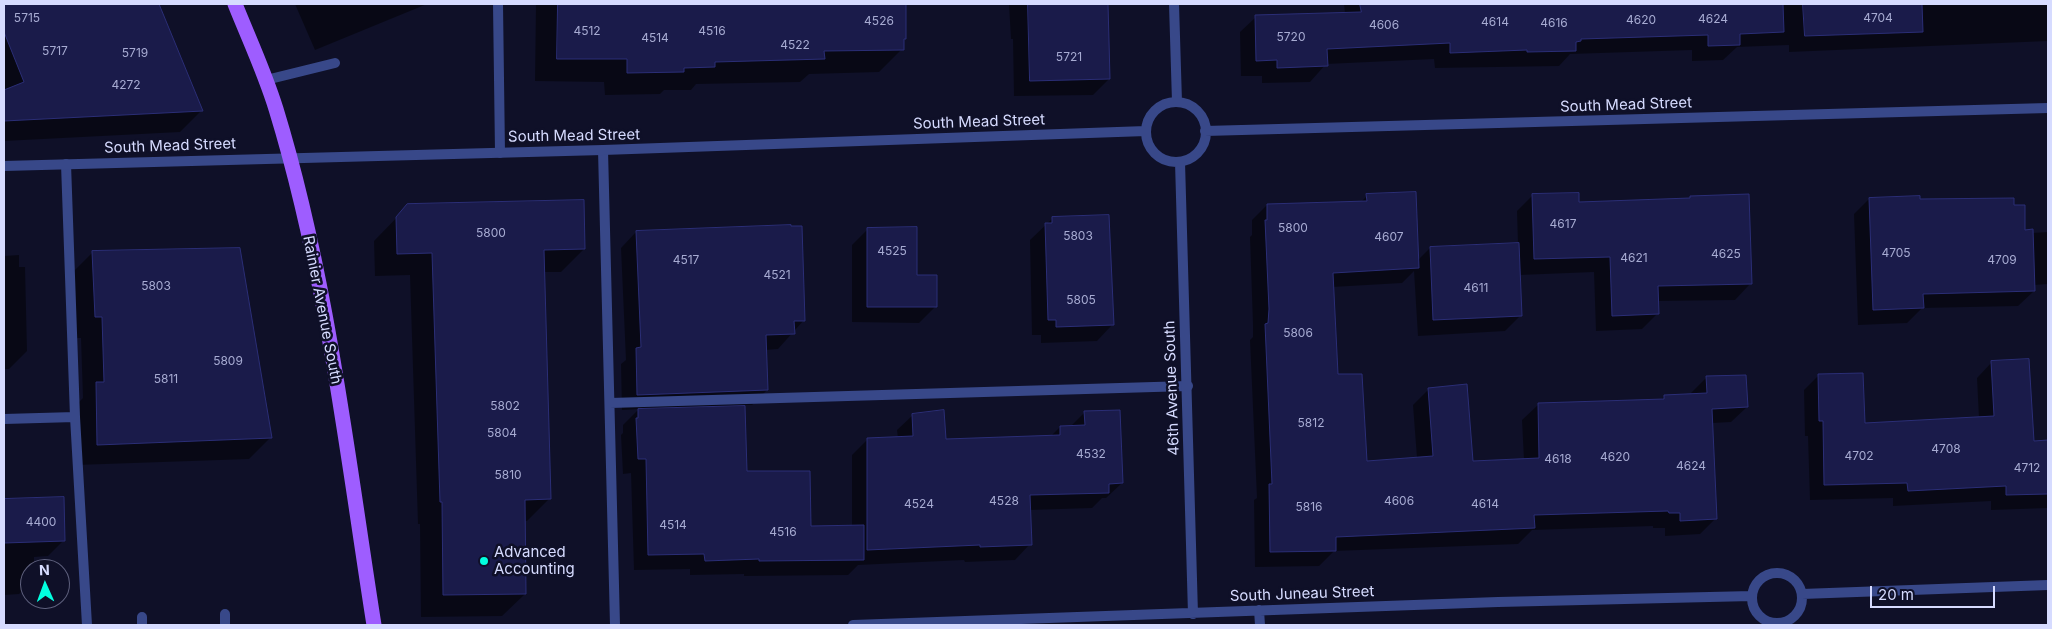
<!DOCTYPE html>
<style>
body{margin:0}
#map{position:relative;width:2052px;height:629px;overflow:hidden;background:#0f1028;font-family:Inter,sans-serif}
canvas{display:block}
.frame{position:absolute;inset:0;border:5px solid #d6dbff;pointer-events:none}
.north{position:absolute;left:20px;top:559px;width:50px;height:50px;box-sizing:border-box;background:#0f1028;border:1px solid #5f617e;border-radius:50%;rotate:358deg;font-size:14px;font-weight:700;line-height:20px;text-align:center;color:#d6dbff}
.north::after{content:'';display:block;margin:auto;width:18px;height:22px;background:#02ffdf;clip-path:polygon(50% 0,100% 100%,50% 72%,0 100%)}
.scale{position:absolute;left:1870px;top:586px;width:125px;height:22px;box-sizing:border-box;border:2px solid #d6dbff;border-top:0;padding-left:6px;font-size:15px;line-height:18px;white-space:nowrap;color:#d6dbff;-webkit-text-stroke:4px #0f1028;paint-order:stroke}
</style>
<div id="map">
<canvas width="2052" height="629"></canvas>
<div class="frame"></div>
<div class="north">N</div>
<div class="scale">20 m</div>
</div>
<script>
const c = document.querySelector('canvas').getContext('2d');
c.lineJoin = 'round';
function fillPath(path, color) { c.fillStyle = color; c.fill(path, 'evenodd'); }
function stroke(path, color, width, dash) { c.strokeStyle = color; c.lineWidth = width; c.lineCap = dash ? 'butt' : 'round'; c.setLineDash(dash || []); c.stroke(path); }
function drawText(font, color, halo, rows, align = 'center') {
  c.font = font + ' Inter,sans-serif'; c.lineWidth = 5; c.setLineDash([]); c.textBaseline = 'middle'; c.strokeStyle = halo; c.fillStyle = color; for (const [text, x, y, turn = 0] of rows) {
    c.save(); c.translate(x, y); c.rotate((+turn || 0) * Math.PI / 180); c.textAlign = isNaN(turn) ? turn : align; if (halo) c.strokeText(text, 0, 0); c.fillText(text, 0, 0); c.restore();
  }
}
fillPath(new Path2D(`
 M4,4H157L201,111L180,132L4,141Z
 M295,4H427L315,50Z
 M536,4H905V38L902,41V49L879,72L809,74L800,82L696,84L691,90H664L660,94L605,95L604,82L535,81Z
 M1009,4H1108L1109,79L1093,95L1014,96L1013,39H1011Z
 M1344,4H2048V41L1789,52V45L1737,47L1723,60L1692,61V50L1570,54L1559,66L1435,68L1434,59L1326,64L1310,82L1262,83V76H1241L1240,32L1256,17L1345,13Z
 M1533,195L1578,204L1688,200L1690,197L1750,284L1735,300L1658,301V313L1642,329L1596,331L1594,272L1519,275L1521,315L1505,331L1418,336L1414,271L1402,283L1332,287L1336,376L1366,463L1417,458L1413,405L1429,389L1472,463L1524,460L1522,420L1538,405L1660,400L1665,396L1691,395V393L1707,377L1747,407L1731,422L1712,423L1715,519L1700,534L1665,536V528H1653V526L1532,530L1518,544L1334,551L1319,566L1255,567L1254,500L1257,498L1250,340L1253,337V325L1250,237L1252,235V220L1267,205L1360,203L1367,196L1418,260L1430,248L1518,244L1517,211Z
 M1869,199L2012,206L2024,231L2032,233L2048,232V284L2034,285V291L2018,306L1922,308L1907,323L1858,325L1854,214Z
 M408,206L584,249L561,272H543L550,498L527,521H524L525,594L502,616L421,617L420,524H418L410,275L375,276L374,241Z
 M1053,218L1112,325L1097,341L1041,343V335H1032L1030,240Z
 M868,229L916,276L935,307L919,323L852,322V245Z
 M636,232L804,320L778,349L765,350L767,390L752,405H743L746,473L810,527H852V455L867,440L898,438L897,430L913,415L944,441L1050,437L1060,427H1070L1085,412L1122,483L1106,498H1102L1092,508L1029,510L1030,544L1015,560L965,562L964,560L858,565L848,575L744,576V574L690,575V569L634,570L631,473L623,474L621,435L623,433V425L639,409L622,410L621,364L626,360L621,248Z
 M92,253L270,438L249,459L76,465V405L83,398L81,338H74L71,274Z
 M19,255V267H25L27,351L9,369H4V256Z
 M1992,362L2033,442H2048V508L1991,510V501L1893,506V498L1810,500L1808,436H1805L1804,390L1819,375L1863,424L1979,418L1977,378Z
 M63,498L64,540L48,556L34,557V569H30V583L19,594L4,595V500Z`), '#0007');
const building = new Path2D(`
 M4,4H159L203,111L4,121V90L24,82L4,32Z
 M558,4H906V39H904V50L824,51L825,59L715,62V67L684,68V72L627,73V59H557Z
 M1028,4H1108L1110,79L1030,81Z
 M1360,4H1783L1784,32L1740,34V45L1708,46V35L1581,39V41L1576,42V51L1527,52V50L1450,53V43L1327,49L1328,66L1277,68V60L1256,61L1255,15L1361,12Z
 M1803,4H1922L1923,32L1805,36Z
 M1416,192L1419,268L1333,273L1338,374H1362L1367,461L1433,456L1428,388L1467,384L1473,461L1539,458L1538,403L1664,399V395L1707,393L1706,376L1746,375L1748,407L1712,409L1717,519L1680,521V513H1669L1668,511L1534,515L1535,528L1336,537V551L1270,552L1269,484H1272L1265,324L1268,323L1269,309L1265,220H1267V204L1367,201L1366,194Z
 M1579,193V202L1690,198V196L1749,194L1752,284L1658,286L1659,314L1612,316L1610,257L1534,259L1532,194Z
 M1920,196V199L2014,198V205H2025V230L2033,229L2035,291L1923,294L1924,308L1873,310L1869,198Z
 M584,200L585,249L544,250L551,499L525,500L526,594L443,595L442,502H440L432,253L397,254L396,217L407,204Z
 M1109,215L1114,325L1056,327V320H1048L1045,223H1052V217Z
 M791,225V226H802L805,321H794L795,334L766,335L768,390L637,395L636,348L641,347L636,231Z
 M917,227V275H937V307H867V228Z
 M1519,243L1522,316L1433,320L1430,247Z
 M240,248L272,438L97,445L96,382H104L102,317H95L92,251Z
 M2029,359L2034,441L2048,440V494L2006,495V486L1908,491L1907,483L1824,485L1823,421H1819L1818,374L1863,373L1865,423L1994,416L1991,361Z
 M745,406L747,471H810L811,526L864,525V560L759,561V559L705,561L704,554L648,555L646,459H638L636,418H638V409Z
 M944,410L946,439L1060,435V426L1085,425L1084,411L1120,410L1123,483L1109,484V493L1030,495L1032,545L980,547V545L867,550V438L913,436L912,414Z
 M64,497L65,541L4,543V499Z`);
fillPath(building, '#1a1b4a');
stroke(building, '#2b2e76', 1);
stroke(new Path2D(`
 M498,4L500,153
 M266,80L335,63
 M603,150L615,625
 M66,164L75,417L87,625
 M610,403L1188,386
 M4,419L75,417
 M225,614V625
 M142,617V625`), '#384889', 10);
stroke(new Path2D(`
 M1174,4L1177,102
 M1146 132a30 30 0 1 1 60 0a30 30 0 1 1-60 0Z
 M1205,131L2048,108
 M1180,162L1193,614
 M4,166L603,150L1146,131
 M1752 598a25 25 0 1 1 50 0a25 25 0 1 1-50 0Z
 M1802,594L2048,585
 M1259,610L1260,625
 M853,625L1498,602L1752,596`), '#384889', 10);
stroke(new Path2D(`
 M235,4C249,39 265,73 276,109C327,275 347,454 374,625`), '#9e5dff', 15);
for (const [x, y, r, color] of [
 [484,561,5,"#02ffdf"]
]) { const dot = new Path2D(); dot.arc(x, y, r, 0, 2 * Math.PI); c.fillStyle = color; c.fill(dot); stroke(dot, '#0f1028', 2); }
drawText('12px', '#a7abd2', null, [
 ["5715",27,18],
 ["4704",1878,18],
 ["4624",1713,19],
 ["4620",1641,20],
 ["4526",879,21],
 ["4614",1495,22],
 ["4616",1554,23],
 ["4606",1384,25],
 ["4512",587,31],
 ["4516",712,31],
 ["5720",1291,37],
 ["4514",655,38],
 ["4522",795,45],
 ["5717",55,51],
 ["5719",135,53],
 ["5721",1069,57],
 ["4272",126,85],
 ["4617",1563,224],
 ["5800",1293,228],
 ["5800",491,233],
 ["5803",1078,236],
 ["4607",1389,237],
 ["4525",892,251],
 ["4705",1896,253],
 ["4625",1726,254],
 ["4621",1634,258],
 ["4517",686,260],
 ["4709",2002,260],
 ["4521",777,275],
 ["5803",156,286],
 ["4611",1476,288],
 ["5805",1081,300],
 ["5806",1298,333],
 ["5809",228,361],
 ["5811",166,379],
 ["5802",505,406],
 ["5812",1311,423],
 ["5804",502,433],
 ["4708",1946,449],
 ["4532",1091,454],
 ["4702",1859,456],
 ["4620",1615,457],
 ["4618",1558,459],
 ["4624",1691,466],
 ["4712",2027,468],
 ["5810",508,475],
 ["4528",1004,501],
 ["4606",1399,501],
 ["4524",919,504],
 ["4614",1485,504],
 ["5816",1309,507],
 ["4400",41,522],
 ["4514",673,525],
 ["4516",783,532]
]);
drawText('15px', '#d6dbff', '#0f1028', [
 ["South Mead Street",1626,105,-2],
 ["South Mead Street",979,122,-2],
 ["South Mead Street",574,136,-1],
 ["South Mead Street",170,146,-2],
 ["Rainier Avenue South",322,310,79],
 ["46th Avenue South",1172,388,-92],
 ["South Juneau Street",1302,594,-2]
]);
drawText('15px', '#d6dbff', '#0f1028', [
 ["Advanced",494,552],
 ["Accounting",494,569]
], 'left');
</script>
